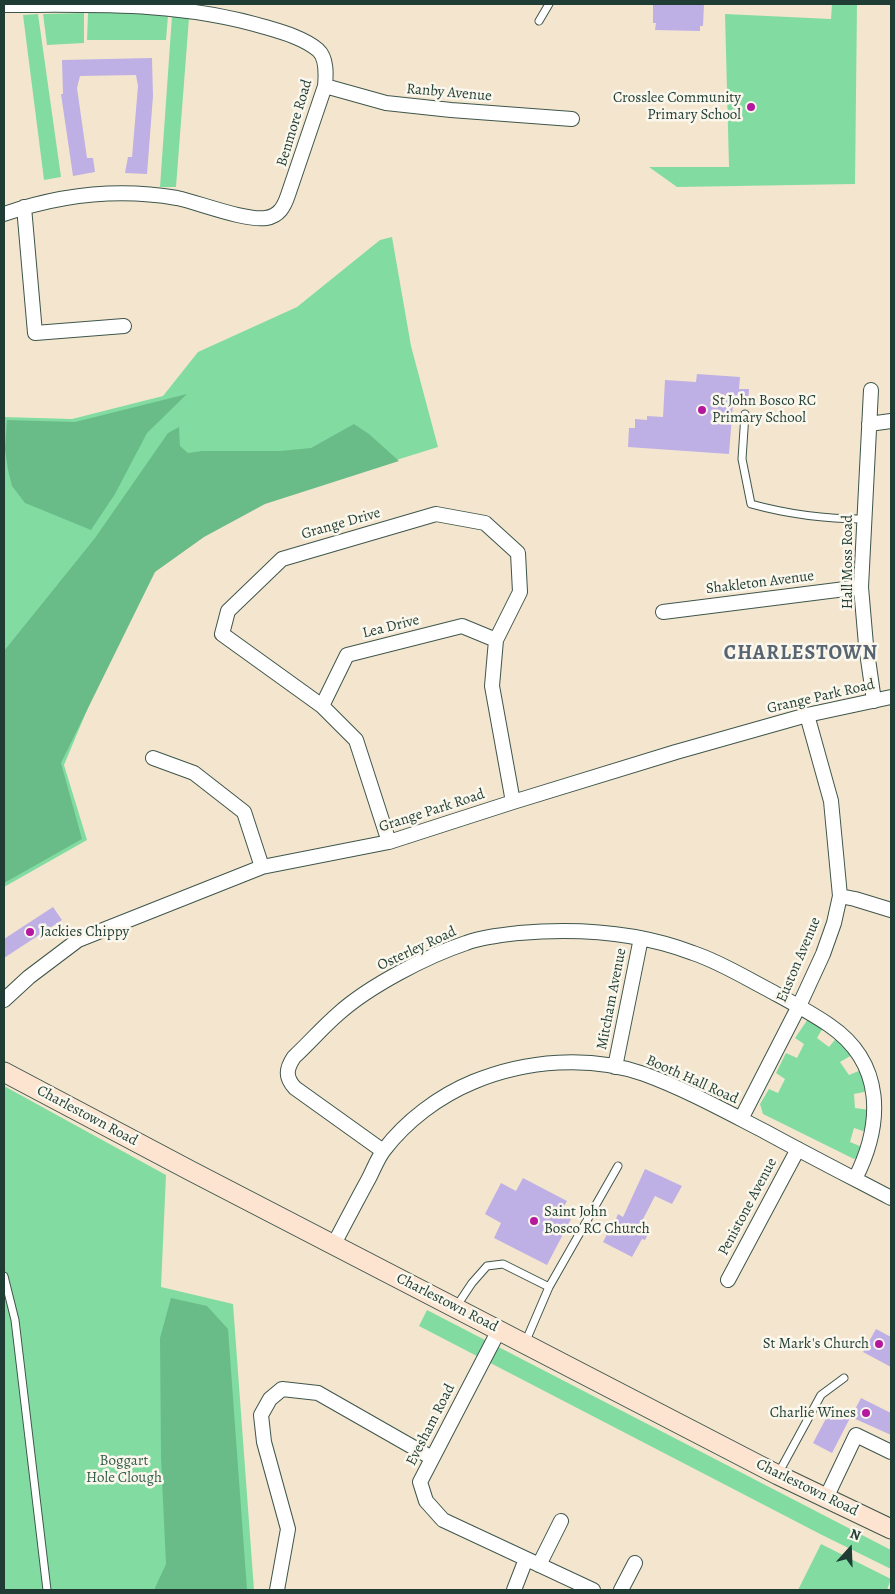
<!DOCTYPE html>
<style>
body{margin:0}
#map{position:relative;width:895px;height:1594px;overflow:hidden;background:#f4e6ce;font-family:Alegreya,serif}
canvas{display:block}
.frame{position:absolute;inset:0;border:5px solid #1f3d34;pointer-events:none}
.north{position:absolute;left:825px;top:1524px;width:50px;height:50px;-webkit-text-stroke:4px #fbf7ec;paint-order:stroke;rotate:20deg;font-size:14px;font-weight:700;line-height:20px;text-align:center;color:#1f3d34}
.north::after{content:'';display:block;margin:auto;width:18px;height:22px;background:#1f3d34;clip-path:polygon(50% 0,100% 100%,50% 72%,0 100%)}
</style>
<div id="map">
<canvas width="895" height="1594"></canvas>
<div class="frame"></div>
<div class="north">N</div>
</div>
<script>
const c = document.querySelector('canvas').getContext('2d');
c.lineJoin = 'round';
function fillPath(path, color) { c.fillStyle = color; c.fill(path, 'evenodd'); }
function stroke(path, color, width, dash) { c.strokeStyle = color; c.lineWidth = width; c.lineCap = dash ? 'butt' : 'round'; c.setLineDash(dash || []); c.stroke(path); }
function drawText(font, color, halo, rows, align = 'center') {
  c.font = font + ' Alegreya,serif'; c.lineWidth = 5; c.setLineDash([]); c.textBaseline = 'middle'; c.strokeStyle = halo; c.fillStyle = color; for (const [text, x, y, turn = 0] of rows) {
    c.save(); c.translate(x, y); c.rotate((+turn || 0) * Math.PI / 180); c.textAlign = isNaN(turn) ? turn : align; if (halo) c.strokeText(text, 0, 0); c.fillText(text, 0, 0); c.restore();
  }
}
fillPath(new Path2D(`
 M832,4H857L855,184L677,187L649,167H729L725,14L831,19Z
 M129,12L168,16L166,40H87L88,13Z
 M84,13V43L47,45L43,14Z
 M38,14L61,177L44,180L23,15Z
 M172,16L189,18L176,187H160Z
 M392,237L411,346L438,447L262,502L173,552L141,581L64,765L87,840L4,887V417L72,419L163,396L198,352L297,307L380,240Z
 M808,1019L824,1026L817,1038L829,1047L838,1036L852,1055L840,1062L849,1075L861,1070L869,1091L854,1094L855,1108L870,1110L866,1132L854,1128L850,1142L862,1147L859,1157L854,1159L763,1114L760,1104L769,1089L778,1093L785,1079L776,1073L786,1053L797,1058L804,1044L795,1038Z
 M4,1086L166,1175L161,1287L233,1304L254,1590H4Z
 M427,1310L891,1550V1569L822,1535L419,1326Z
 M821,1544L891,1579L887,1590H798Z`), '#82dca2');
fillPath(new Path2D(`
 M187,394L147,433L115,494L91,530L25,503L12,486L8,470L5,449L7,420L75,422Z
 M354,424L369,434L399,461L265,504L204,537L155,572L61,763L82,839L4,883V651L95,538L168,433L179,427L180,446L188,453L202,451H280L311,448Z
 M171,1298L207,1306L228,1329L247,1590H154L166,1564L161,1459L160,1338Z`), '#69bc88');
fillPath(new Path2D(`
 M653,4H704L703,26H700V31L655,30L656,23H653Z
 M152,58L153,96L147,174L125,173L128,157H132L138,86L136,75L80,76L77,88L87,158H93L95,172L73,176L61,94H63L62,60Z
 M697,374L740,377L739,389H749L748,404L733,403L729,454L628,447L629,428H635V419L647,420V416L663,417L665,380L696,382Z
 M53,907L62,920L4,958V939Z
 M645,1169L682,1186L672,1204L655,1196L640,1225L650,1230L645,1240L642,1239L632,1257L603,1242L613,1223L618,1226L614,1224L618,1214L623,1217Z
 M523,1178L567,1201L560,1213L571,1219L547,1265L494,1238L501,1223L485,1214L501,1183L516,1191Z
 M876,1329L891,1337V1367L863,1352Z
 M861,1398L891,1413V1435L851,1417Z
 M831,1409L850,1418L832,1453L813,1443Z`), '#beafe5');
const lane = new Path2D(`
 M539,21L549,4
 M745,414L742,459L751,504C787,514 826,519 864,519
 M4,1276L15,1320L47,1590
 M456,1307L472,1283L487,1266L503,1264L549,1287
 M525,1343L549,1287L618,1166
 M778,1474L821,1395L844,1378`);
const street = new Path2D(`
 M4,5C93,5 178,1 265,27C282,32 304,38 318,50C327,58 326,75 325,86L288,195C284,207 279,216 266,218C245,221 200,203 177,198C119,188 59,195 4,214
 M325,86L386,103L451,110L572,119
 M24,207L35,333L124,326
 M871,390L861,587L866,645L874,701
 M869,424L891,421
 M663,612L861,587
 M322,706L347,655L462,626L496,640
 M153,758L194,773L244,812L262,867
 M389,842L356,740L322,706L222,634L228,611L282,559L436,514L485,523L518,553L520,592L496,640L492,686L513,802
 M840,896L855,899L891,910
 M4,1000L29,977L78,940L262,867L389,842L513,802L676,752L807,715L891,697
 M615,1067L641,938
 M741,1119L799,1006L823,954L834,923L840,896L831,801L807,715
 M383,1151L295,1088C285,1077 286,1069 294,1057C309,1043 323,1027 338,1014C369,986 427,956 466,943C482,937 501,935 519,933C577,928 638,932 693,953C720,962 744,977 769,990C789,1001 810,1012 829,1025C885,1063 883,1124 855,1179
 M334,1244C345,1223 356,1202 368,1180C373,1171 377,1159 384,1150C406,1121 439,1096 473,1082C526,1060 590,1055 644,1074C685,1089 725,1111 764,1131C806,1154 849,1176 891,1198
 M728,1280L798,1149
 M499,1330L420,1482L426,1501L443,1520L593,1590
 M826,1498L856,1435L891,1452
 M539,1565L561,1521
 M277,1590L288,1529L264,1442L261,1415L270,1399L282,1389L318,1393L432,1458
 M514,1590L526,1559
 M621,1590L635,1563`);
const secondary = new Path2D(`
 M4,1072L191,1171L778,1475L891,1529`);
stroke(lane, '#3f564b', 9);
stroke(street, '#3f564b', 16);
stroke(secondary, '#3f564b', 21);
stroke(lane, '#fff', 7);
stroke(street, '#fff', 14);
stroke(secondary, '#fde4d1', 19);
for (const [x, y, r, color] of [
 [751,107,5,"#b5179e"],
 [702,410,5,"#b5179e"],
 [30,932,5,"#b5179e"],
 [534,1221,5,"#b5179e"],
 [879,1344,5,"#b5179e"],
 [866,1413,5,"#b5179e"]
]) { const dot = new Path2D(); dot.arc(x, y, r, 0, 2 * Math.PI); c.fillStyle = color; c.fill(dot); stroke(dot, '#fbf7ec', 2); }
drawText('15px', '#1f3d34', '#fbf7ec', [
 ["Ranby Avenue",449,93,5],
 ["Benmore Road",295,123,-73],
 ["Grange Drive",341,524,-16],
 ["Hall Moss Road",848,562,-90],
 ["Shakleton Avenue",760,583,-7],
 ["Lea Drive",391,627,-14],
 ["Grange Park Road",821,697,-13],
 ["Grange Park Road",432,811,-18],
 ["Osterley Road",417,949,-25],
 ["Euston Avenue",799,960,-67],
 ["Mitcham Avenue",612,999,-79],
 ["Booth Hall Road",692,1080,24],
 ["Charlestown Road",87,1116,28],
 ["Penistone Avenue",748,1207,-62],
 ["Charlestown Road",447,1303,27],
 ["Evesham Road",431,1425,-63],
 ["Charlestown Road",807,1488,26]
]);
drawText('15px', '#1f3d34', '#fbf7ec', [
 ["Crosslee Community",741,98],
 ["Primary School",741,115],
 ["St John Bosco RC",712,401,"left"],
 ["Primary School",712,418,"left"],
 ["Jackies Chippy",40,932,"left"],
 ["Saint John",544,1212,"left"],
 ["Bosco RC Church",544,1229,"left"],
 ["St Mark's Church",869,1344],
 ["Charlie Wines",856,1413]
], 'right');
drawText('15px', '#335d4a', '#fbf7ec', [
 ["Boggart",124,1461],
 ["Hole Clough",124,1478]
]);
c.letterSpacing = '1px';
drawText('bold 20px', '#576572', '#fbf7ec', [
 ["CHARLESTOWN",801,654]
]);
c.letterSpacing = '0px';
</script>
